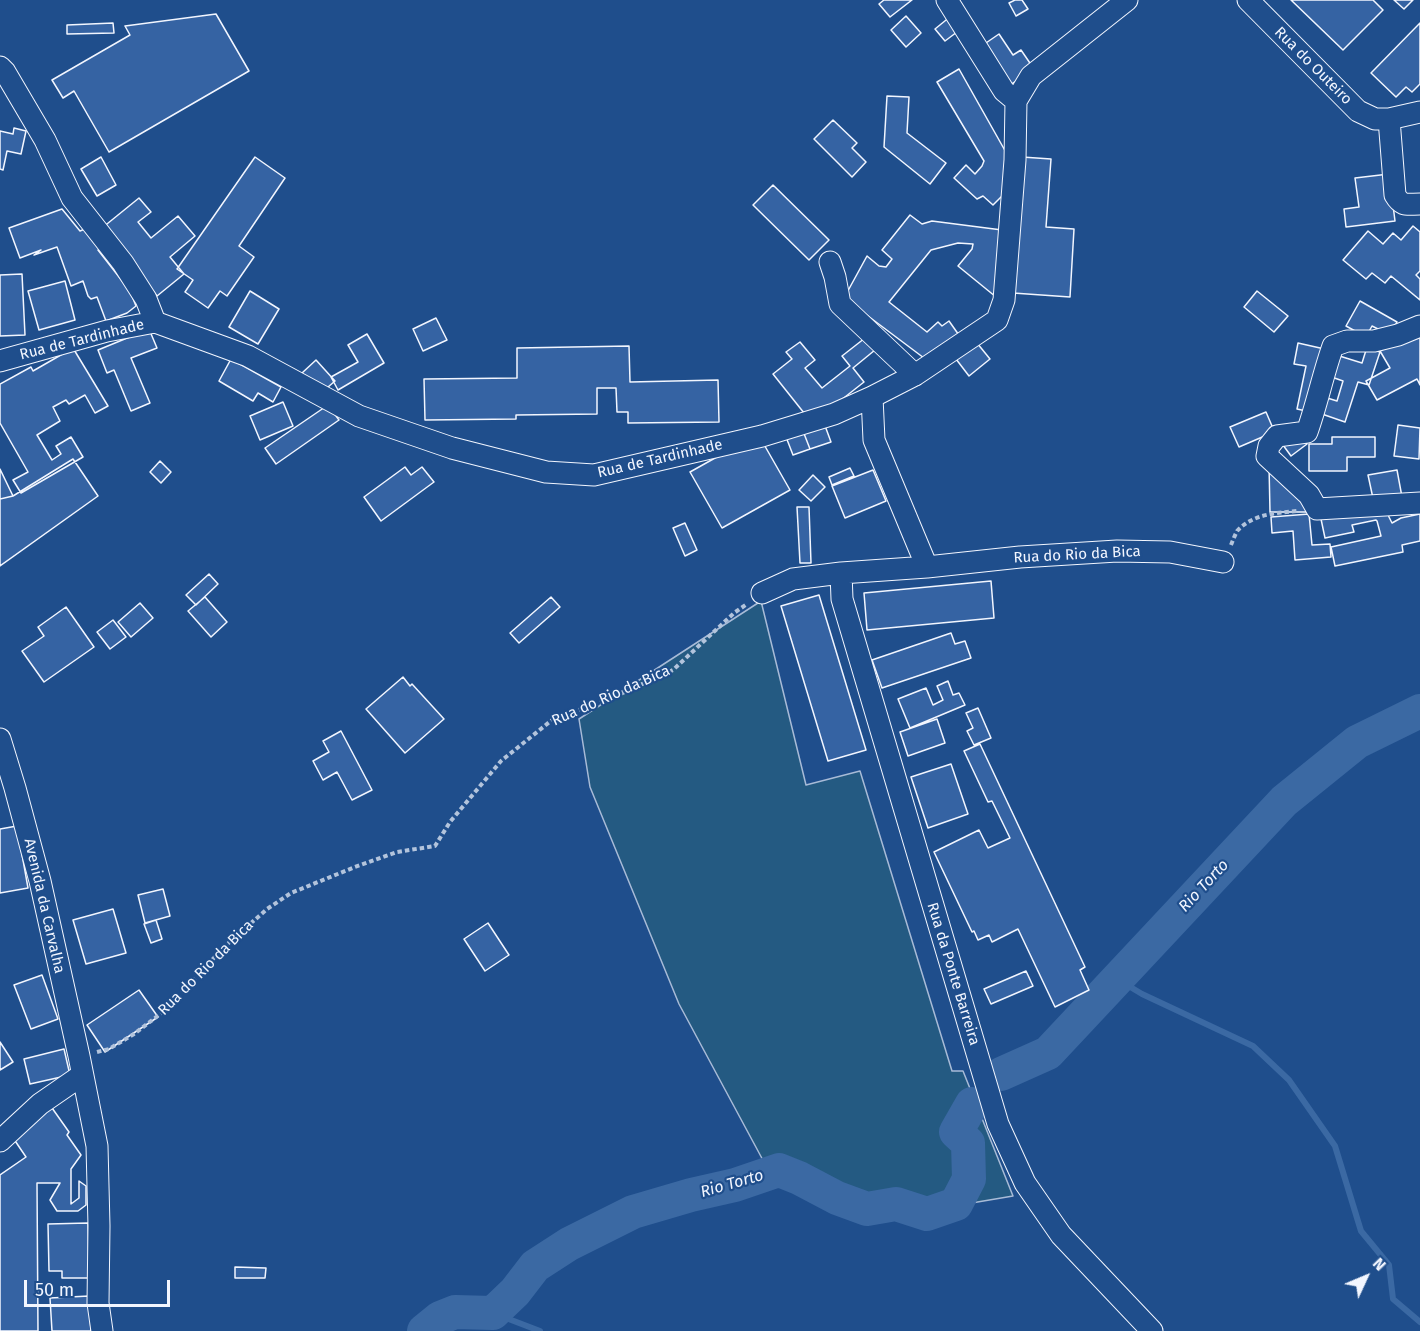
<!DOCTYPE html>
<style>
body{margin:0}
#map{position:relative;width:1420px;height:1331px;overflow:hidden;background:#1f4e8c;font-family:"Fira Sans",sans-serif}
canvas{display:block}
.north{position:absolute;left:1336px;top:1247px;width:60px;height:60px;-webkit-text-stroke:4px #1f4e8c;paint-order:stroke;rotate:46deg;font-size:16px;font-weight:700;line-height:24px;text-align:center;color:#f2f6ff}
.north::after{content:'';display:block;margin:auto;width:21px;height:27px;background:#f2f6ff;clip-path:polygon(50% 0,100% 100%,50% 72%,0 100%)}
.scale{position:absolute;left:24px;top:1280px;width:146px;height:27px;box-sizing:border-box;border:3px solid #f2f6ff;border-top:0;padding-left:8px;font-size:18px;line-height:21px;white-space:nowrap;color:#f2f6ff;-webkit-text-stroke:4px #1f4e8c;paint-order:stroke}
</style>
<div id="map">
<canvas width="1420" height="1331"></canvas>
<div class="north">N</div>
<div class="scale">50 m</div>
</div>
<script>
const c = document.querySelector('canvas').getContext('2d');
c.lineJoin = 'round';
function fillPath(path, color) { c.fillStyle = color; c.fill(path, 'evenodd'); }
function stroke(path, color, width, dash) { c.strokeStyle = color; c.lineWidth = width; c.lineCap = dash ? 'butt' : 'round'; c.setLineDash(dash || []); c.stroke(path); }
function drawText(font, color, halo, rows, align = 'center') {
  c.font = font + ' "Fira Sans",sans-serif'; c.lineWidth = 4.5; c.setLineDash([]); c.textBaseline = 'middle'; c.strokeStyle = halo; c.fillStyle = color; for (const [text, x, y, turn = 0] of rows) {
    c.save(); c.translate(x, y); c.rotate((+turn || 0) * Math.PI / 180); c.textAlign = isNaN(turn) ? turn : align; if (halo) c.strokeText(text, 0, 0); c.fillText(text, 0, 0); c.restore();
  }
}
const green = new Path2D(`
 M761,601L806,785L860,771L952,1071H963L1013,1196L948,1207L878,1196L814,1188L773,1161L765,1164L679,1004L590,787L579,719Z`);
fillPath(green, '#245a82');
stroke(green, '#a8bbd7', 1.5);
stroke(new Path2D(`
 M1117,979L1142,994L1253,1046L1289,1080L1335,1146L1361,1231L1389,1265L1393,1299L1420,1322
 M493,1313L540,1331`), '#3b69a3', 6);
stroke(new Path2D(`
 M1001,1074L1048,1053L1284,801L1357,742L1420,711
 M424,1331L440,1318L455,1312L493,1313L515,1292L535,1266L569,1244L633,1212L691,1195L735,1185L779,1170L799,1178L837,1198L867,1209L896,1204L927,1214L956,1204L969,1179L968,1143L956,1132L972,1104`), '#3b69a3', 34);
const building = new Path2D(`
 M884,0H912L890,17L879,4Z
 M1015,0H1022L1028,9L1016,16L1009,3Z
 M1291,0H1373L1383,10L1343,50Z
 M1394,0H1413L1404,9Z
 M216,14L249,71L109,152L74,91L63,98L52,80L130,35L125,26Z
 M906,16L921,33L906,47L891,30Z
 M951,16L961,29L945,41L935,29Z
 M113,23L114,33L67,34V25Z
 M1420,23V84L1412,92L1406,87L1396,97L1371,73Z
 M999,34L1013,55L1021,50L1034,69L1010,85L983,45Z
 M959,69L1012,163L1002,196L993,205L983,196L977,199L954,178L966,165L975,174L982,166L984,161L937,82Z
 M887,96L909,97L907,133L946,163L930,184L884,147Z
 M833,120L857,143L852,148L866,162L852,177L814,139Z
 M14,128L26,131L21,154L7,151L3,170L0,169V131L13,134Z
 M101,157L116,185L97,196L81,169Z
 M255,157L285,178L239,246L254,257L227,296L220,291L208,308L185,292L193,280L177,269Z
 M1022,157L1051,159L1046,227L1074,229L1070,297L1013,293Z
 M1389,174L1395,221L1346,227L1344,209L1359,207L1355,178Z
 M773,185L829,240L809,260L753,205Z
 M139,198L151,212L138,222L151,238L178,216L195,236L170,257L184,274L157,296L102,228Z
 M62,209L80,231L87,228L102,247L98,250L130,291L136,306L127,313L106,321L97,297L91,299L88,296L83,281L71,286L57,247L34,255L41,250L20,258L9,228Z
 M910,215L922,224L932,221L1002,230L996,297L958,266L972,249L973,244L958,243L931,250L889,302L927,332L938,322L942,326L949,321L961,338L928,361L844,298L867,256L879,266L886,267L892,259L882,250Z
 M1413,226L1420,232V271L1416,275L1420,279V300L1391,276L1385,283L1372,273L1366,279L1343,260L1368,231L1383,244L1393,233L1401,240Z
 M22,274L25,335L0,336V275Z
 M65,281L75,320L39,330L28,291Z
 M250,291L279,309L258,344L229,327Z
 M1257,291L1288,316L1274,332L1244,307Z
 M1360,301L1397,322L1390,335L1372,326L1366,337L1346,326Z
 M436,318L447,340L423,351L413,329Z
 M149,329L157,348L131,358L150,403L131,411L114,370L107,373L98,350Z
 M1420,329V385L1417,379L1377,400L1366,381L1390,368L1380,351Z
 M367,334L384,363L338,390L331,377L358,362L348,345Z
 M865,338L875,350L853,368L864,382L812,423L773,374L792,359L786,352L800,342L815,360L805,368L822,388L850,366L842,356Z
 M977,343L990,359L969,376L956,359Z
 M1298,343L1329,350L1315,413L1297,409L1306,366L1294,364Z
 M629,346L630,382L718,380L719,422L628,423V412H617L616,388H597V414L516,415V419L425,420L424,379L517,378V348Z
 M1367,347L1380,352L1369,385L1358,382L1345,422L1319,413L1324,397L1337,401L1343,381L1326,375L1333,354L1362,363Z
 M73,348L108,406L95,413L85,395L69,404L66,400L53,407L60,421L37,435L52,460L61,454L56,446L71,437L83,457L21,493L13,480L28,472L0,423V384L31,367L33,371Z
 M231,359L281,387L273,402L258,393L253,401L219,381Z
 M316,360L335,381L320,394L302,373Z
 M283,402L293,426L260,440L250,416Z
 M328,405L339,420L276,464L265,448Z
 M1266,412L1278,440L1267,435L1239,447L1230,427Z
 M824,423L831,442L810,449L803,431Z
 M1398,425L1420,428L1419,459L1394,456Z
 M803,431L810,449L793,455L786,437Z
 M1300,433L1307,444L1291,456L1283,445Z
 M758,434L790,490L722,528L690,472Z
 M1332,437H1375V457H1347V471H1309V444H1332Z
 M73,459L98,496L0,566V499L13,496Z
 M160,461L171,472L161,483L150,472Z
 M1269,465L1305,481L1306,512H1270Z
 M405,467L411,475L422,467L434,482L381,521L364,497Z
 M850,468L854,476L832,485L829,477Z
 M0,469L13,496L0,499Z
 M873,470L886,501L845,518L832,486Z
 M1397,470L1402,497L1374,503L1368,475Z
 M813,475L825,487L811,501L799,490Z
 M1386,505L1389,517L1392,523L1401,518L1420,514V541L1402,545L1403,552L1335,566L1331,547L1381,536L1377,521L1376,520L1352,525L1354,532L1325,538L1321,519Z
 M797,507H809L811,563H800Z
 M1309,514L1312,545L1330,544L1331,557L1295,560L1293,531L1272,533L1271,517Z
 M685,523L697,550L685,556L673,528Z
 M209,574L218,584L196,605L186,595Z
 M991,581L994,618L867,630L864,593Z
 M819,595L866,750L828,761L781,606Z
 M205,597L227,622L211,637L188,611Z
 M551,597L560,607L519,643L510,633Z
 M140,603L153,618L131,637L118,622Z
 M66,607L94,647L44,682L22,651L44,636L38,627Z
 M113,620L126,637L110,649L97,632Z
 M951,633L955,644L965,641L971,658L882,688L872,660Z
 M403,677L410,686L412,684L444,719L405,753L366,709Z
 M948,681L953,695L959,693L965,705L910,728L898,699L926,688L933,705L943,700L937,686Z
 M978,708L991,738L974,745L967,731L973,728L966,713Z
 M937,719L945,743L908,756L900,732Z
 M341,731L372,790L352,800L337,772L323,780L313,761L329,752L323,741Z
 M980,744L1085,967L1080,970L1089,990L1055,1007L1018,929L992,942L989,935L978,940L974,931L972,932L934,852L979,830L988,848L1010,838L992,801L988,802L964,751Z
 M951,764L968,814L928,828L911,777Z
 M17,826L28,888L0,893V829Z
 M163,889L170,916L145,923L138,895Z
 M113,909L126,953L86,964L73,920Z
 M156,920L162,939L151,943L144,924Z
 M488,923L509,955L485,971L464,939Z
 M1026,971L1033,986L991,1004L984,989Z
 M42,975L58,1019L31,1029L14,985Z
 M139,990L158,1017L105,1052L87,1025Z
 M0,1042L13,1062L0,1070Z
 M64,1049L70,1075L30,1084L24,1059Z
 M45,1098L69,1132L67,1135L81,1155L71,1169V1204L79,1198V1181L86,1186V1205L78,1211H57L50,1200L60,1183H37L38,1331H0V1175L26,1157L5,1126Z
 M88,1223L89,1278H62V1271H49L48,1224Z
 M235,1267L266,1268L265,1278H235Z
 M89,1296L91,1331H52L50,1298Z`);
fillPath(building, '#3563a3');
stroke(building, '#f2f6ff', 1.5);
const minor = new Path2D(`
 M947,0L1004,91L1016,101
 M1248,0L1358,111L1375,119H1389L1420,112
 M0,67L5,72L45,140L72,198L123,263L146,299L155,322
 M1389,119L1395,195C1402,207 1407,204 1420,204
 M830,262L835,277L840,304L915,375
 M1420,326L1398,335L1374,341H1347L1333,346C1323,374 1317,404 1307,432L1277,436L1269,446L1267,456L1309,495L1317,509L1420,503
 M0,361L107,331L155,322L248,356L359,416L452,448L546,472L594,475L762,436L834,414L872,397L915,375L997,320L1004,300L1015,160L1016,101L1031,76L1127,0
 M872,397L874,440L927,567
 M841,573L842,599L998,1124L1025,1183L1061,1235L1152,1331
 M762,593L793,579L841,573L927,567L1020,557L1117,551L1170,552L1223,562
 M0,739L15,788L40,881L79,1056L97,1146L99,1226L98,1303L102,1331
 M0,1141L40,1104L82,1075`);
stroke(minor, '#f2f6ff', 23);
stroke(new Path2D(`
 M1231,545C1233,540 1235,535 1237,531C1253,514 1275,513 1297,511
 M97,1052L109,1049L134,1034L168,1008L223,948L267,909L291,893L355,867L397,852L435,846L450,822L501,761L552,720L616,696L673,670L734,613L747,604`), '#b3c4dc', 4, [4.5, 3]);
stroke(minor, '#1f4e8c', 21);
drawText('15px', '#f2f6ff', '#1f4e8c', [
 ["Rua do Outeiro",1313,66,45],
 ["Rua de Tardinhade",82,340,-14],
 ["Rua de Tardinhade",660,459,-13],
 ["Rua do Rio da Bica",1077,555,-3],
 ["Rua do Rio da Bica",611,696,-24],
 ["Avenida da Carvalha",44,906,77],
 ["Rua do Rio da Bica",206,968,-45],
 ["Rua da Ponte Barreira",953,974,73]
]);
drawText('italic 16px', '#f2f6ff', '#1f4e8c', [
 ["Rio Torto",1204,886,-47],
 ["Rio Torto",732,1184,-16]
]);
</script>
